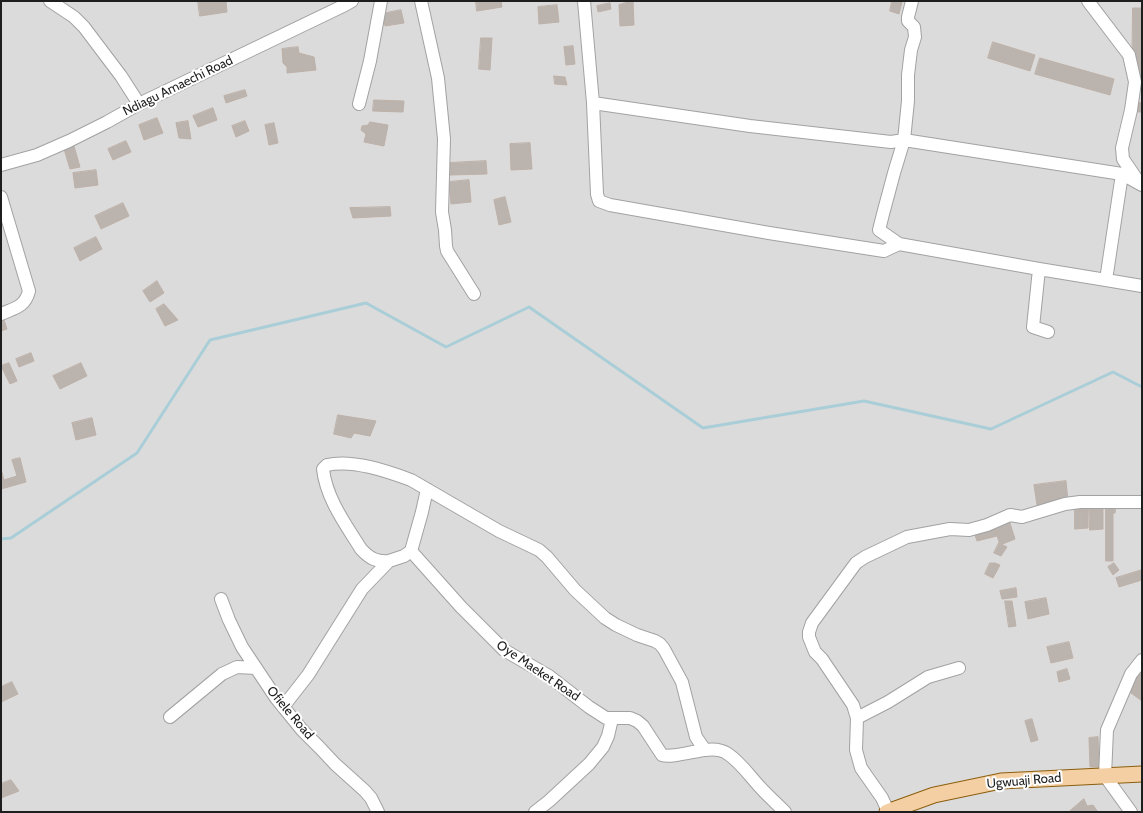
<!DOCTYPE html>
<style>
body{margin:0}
#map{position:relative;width:1143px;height:813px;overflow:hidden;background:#eeebe5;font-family:Cabin,sans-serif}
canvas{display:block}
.frame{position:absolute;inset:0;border:2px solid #1e1e1e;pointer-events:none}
</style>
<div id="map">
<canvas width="1143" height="813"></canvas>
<div class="frame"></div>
</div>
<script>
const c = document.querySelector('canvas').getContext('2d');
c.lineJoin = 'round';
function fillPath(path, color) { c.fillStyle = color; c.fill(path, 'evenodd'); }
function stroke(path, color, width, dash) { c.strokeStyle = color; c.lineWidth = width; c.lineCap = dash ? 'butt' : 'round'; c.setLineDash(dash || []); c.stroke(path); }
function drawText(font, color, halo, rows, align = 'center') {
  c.font = font + ' Cabin,sans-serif'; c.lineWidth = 4; c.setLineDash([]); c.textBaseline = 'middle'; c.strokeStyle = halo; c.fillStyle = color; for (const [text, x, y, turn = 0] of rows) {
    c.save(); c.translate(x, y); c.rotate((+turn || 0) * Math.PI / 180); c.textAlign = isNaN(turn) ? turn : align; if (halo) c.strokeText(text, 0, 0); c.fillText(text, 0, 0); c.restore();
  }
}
fillPath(new Path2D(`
 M1,1H1142V812H1Z`), '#dcdbdb');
stroke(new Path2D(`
 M1,539L11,538L137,453L210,340L366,303L446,347L529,307L703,428L864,401L991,429L1113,372L1142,387`), '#a9ced8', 3);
const building = new Path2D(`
 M198,1H226L227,12L200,16Z
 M476,1H501L502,7L477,11Z
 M632,1H633L634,25L620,26L619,5Z
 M892,1L902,2L899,14L890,11Z
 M610,3L611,9L598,12L597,6Z
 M557,5L559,22L539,24L538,7Z
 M1133,8H1142V81H1132Z
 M401,10L404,23L385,26L382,14Z
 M481,38H492L490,70L479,69Z
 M993,42L1035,55L1030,71L988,58Z
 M573,46L575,64L566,65L564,47Z
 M298,47L299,53L314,57L316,70L287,73V67L283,63L282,49Z
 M1040,58L1114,79L1110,95L1035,74Z
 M554,76L565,77L567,85L555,84Z
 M245,90L247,96L226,103L224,96Z
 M374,100L404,101L403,112L373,111Z
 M1135,102L1142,103V112H1134Z
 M213,108L217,120L198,127L193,116Z
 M157,118L163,133L144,140L139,125Z
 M188,121L191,139L179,138L176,123Z
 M245,121L249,131L236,137L232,126Z
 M370,122L388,125L384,146L364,142L366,134L361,130L362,126L368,125Z
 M274,123L278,143L269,145L265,125Z
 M126,141L131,152L113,160L108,149Z
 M530,143L532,169L511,170L510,144Z
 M74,146L80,167L70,169L64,149Z
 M486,161L487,174L450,175L449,163Z
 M96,170L98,185L75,188L73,173Z
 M469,180L471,202L451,204L449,182Z
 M505,197L511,222L499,225L494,200Z
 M123,203L129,216L101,229L95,216Z
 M390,207L391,216L353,218L350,208Z
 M96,237L102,249L80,261L74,248Z
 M157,281L164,293L150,302L143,291Z
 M164,304L178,320L165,326L156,309Z
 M4,320L7,329L1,331V321Z
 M31,353L34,361L19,367L16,359Z
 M9,363L17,381L10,384L1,366Z
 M81,363L87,376L60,389L53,376Z
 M338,415L376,421L370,436L354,433L351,438L334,434Z
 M92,418L96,435L76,440L72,423Z
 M20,458L26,482L1,489V469L4,480L17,476L12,460Z
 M1066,481L1068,501L1037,505L1034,485Z
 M1106,505H1116L1115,513H1113V561H1106Z
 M1075,506H1088V528L1075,529Z
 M1089,506H1103V529L1090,530Z
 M1009,520L1015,539L1000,545L994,526Z
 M994,526L997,536L977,541L974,532Z
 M999,543L1007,547L1001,556L994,553Z
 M990,563H995L1000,565L993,578L985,574Z
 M1114,563L1119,570L1113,575L1108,567Z
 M1142,570V580L1119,587L1116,578Z
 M1016,588L1017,597L1002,599L1000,591Z
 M1046,598L1049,614L1028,619L1025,602Z
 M1005,601H1012L1016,626L1009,627Z
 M1069,642L1073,658L1051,663L1047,647Z
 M1067,669L1070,679L1059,682L1057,672Z
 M1142,670V701L1127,690Z
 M12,682L18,694L1,702V687Z
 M1032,719L1038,740L1031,742L1025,721Z
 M1098,737L1099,767H1090L1089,738Z
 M11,780L19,791L1,798V784Z
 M1084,799L1087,806L1093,805L1098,812H1070V811Z`);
fillPath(building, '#bbb4ae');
stroke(building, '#beb1a8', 1);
const minor = new Path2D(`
 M50,1L74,17L84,27L121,76L139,104
 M421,1L438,78L444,139L442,212L445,230L446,246L447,251L474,294
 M584,1L593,103L597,194L599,201L610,205L769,233L884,251L899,244L1039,269L1106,280L1122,174
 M1088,1L1129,55L1135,82L1131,110L1122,148L1123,159L1138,181
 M593,103L750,126L891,142L904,140L1122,174L1142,185
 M359,104L370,61L381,1
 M1,165L37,155L69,141L107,122L139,104L345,5L352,1
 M1,197L29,291C25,307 15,308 1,314
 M899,244L879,230L883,214L894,173L904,140L908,101V75L911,50L915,37L914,27L908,21V17L912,1
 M1039,269L1033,327L1048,332
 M1106,280L1142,286
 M411,551L461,607L504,650L549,676L589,707L606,718H630L637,721L643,726L662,755C671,758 694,751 705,750C713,749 721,749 728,754C740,762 749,775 759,786C767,795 776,803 785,812
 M389,561C377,562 370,559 361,549C346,525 326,498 323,469L327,465C352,459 387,471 411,480L499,531L539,550L547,557L575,590L605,618L616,625L637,635L655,641L660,644L664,649L682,682L696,737L705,750
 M221,599L229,620L242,647L276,698L302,730L320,748L335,764L365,791L371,798L378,812
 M283,707L308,675L362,589L389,561L404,556L411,551L422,512L427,489
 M170,717L222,674L237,667L256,668
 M857,718L888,702L928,677L959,668
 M888,811L882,798L861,768L856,750L857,718L853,705L822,659L815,652L809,637V632L812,623L856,563L865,557L907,537L950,529L969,530L987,525L1010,515L1022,517L1065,504L1080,502H1142
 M535,812L549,801L589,764L603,747L608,736L612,719
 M1131,812L1105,776L1107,730L1131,674L1142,660`);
const major = new Path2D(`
 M887,812L934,795L1001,781L1142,774`);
stroke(minor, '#a2a2a2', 14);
stroke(major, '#8b5e0d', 17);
stroke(minor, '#fff', 12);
stroke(major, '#f4cfa4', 15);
drawText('13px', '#1e1e1e', '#fff', [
 ["Ndiagu Amaechi Road",178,86,-26],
 ["Oye Maeket Road",538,671,34],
 ["Ofiele Road",290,713,50],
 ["Ugwuaji Road",1024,781,-5]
]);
</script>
